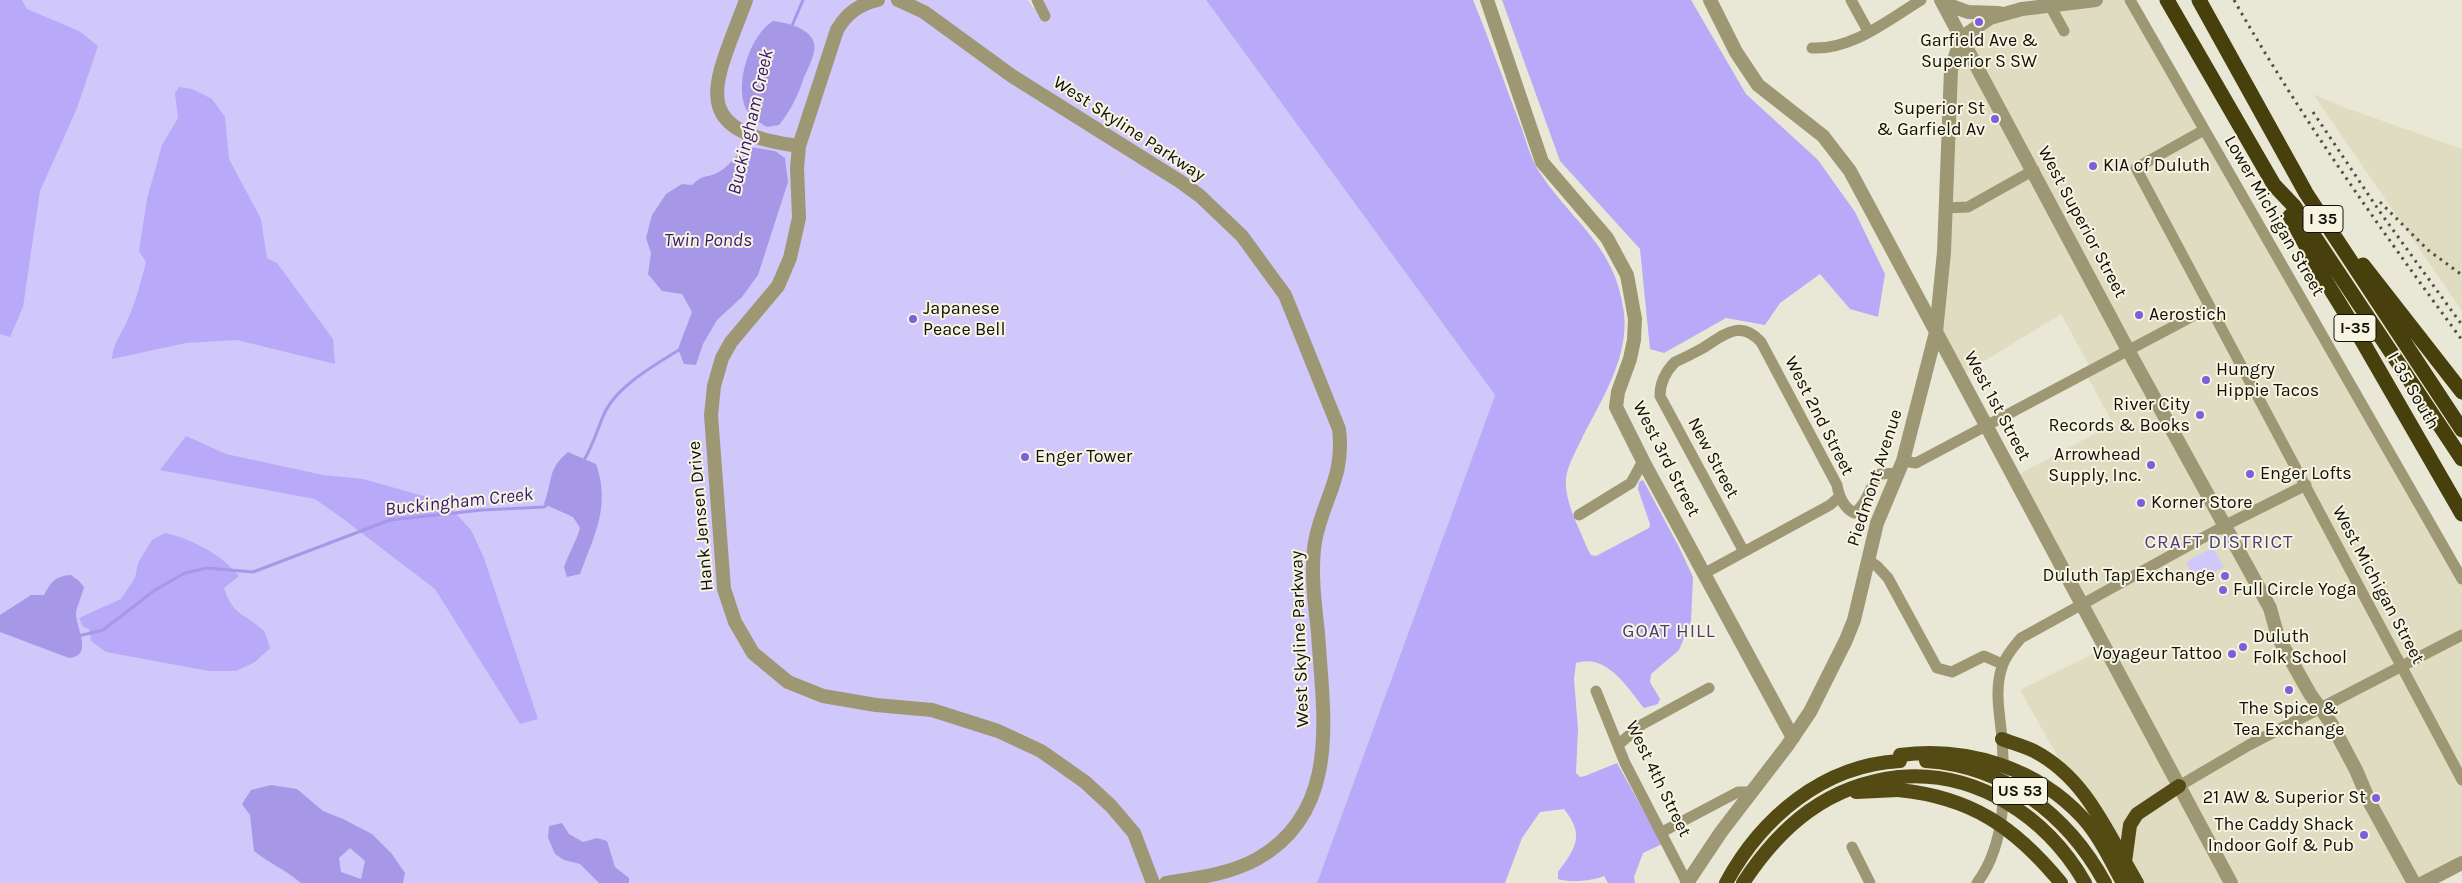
<!DOCTYPE html>
<style>
body{margin:0}
canvas{display:block;background:#e9e7d5}
</style>
<canvas width="2462" height="883"></canvas>
<script>
const c = document.querySelector('canvas').getContext('2d');
c.lineJoin = 'round';
function fillPath(path, color) { c.fillStyle = color; c.fill(path, 'evenodd'); }
function stroke(path, color, width, dash) { c.strokeStyle = color; c.lineWidth = width; c.lineCap = dash ? 'butt' : 'round'; c.setLineDash(dash || []); c.stroke(path); }
function drawText(font, color, halo, rows, align = 'center') {
  c.font = font + ' Karla,sans-serif'; c.lineWidth = 4; c.setLineDash([]); c.textBaseline = 'middle'; c.strokeStyle = halo; c.fillStyle = color; for (const [text, x, y, turn = 0] of rows) {
    c.save(); c.translate(x, y); c.rotate((+turn || 0) * Math.PI / 180); c.textAlign = isNaN(turn) ? turn : align; if (halo) c.strokeText(text, 0, 0); c.fillText(text, 0, 0); c.restore();
  }
}
fillPath(new Path2D(`
 M2081,0H2130L2462,579V863L2423,883H2129L2020,690L2105,648L2014,477L2113,424L2085,372L2091,369L2061,314L1960,376L1936,332L1951,70L1975,27Z
 M2313,94L2343,107L2462,149V311Z`), '#dfdcc2');
fillPath(new Path2D(`
 M0,0H1028L1033,8L1045,0H1206L1495,395L1317,883H0Z
 M2213,547L2224,567L2197,582L2186,562Z`), '#d0c8fa');
fillPath(new Path2D(`
 M0,0H22L27,9L79,31L98,46L77,108L40,191L23,307L10,337L0,334Z
 M1206,0H1473C1490,41 1504,82 1520,124C1526,139 1530,159 1540,173C1573,223 1616,246 1624,313C1629,357 1602,399 1583,436C1577,449 1568,464 1566,478C1564,502 1580,529 1588,550L1591,555L1596,556L1649,528L1650,524L1638,489L1639,482L1643,480L1679,547L1693,577L1691,621L1679,650L1651,674L1650,682L1660,699L1658,704L1644,708C1627,687 1607,653 1576,663L1574,679L1578,729L1576,773L1580,777L1585,776L1617,763L1662,844L1643,853L1634,877L1635,883H1608L1604,876C1592,881 1569,883 1558,879V872C1576,848 1585,835 1564,809L1540,812L1522,838L1505,883H1317L1495,395Z
 M1502,0H1691L1746,94L1818,160L1855,212L1885,274L1878,317L1850,309L1820,274L1780,303L1765,325L1726,318L1664,353L1650,349L1640,249L1560,161Z
 M179,87L192,89L212,99L225,117L229,159L261,219L267,258L277,263L333,339L335,364L237,340L186,343L112,359C113,343 122,334 128,319C136,301 141,281 146,262L139,251L147,199L162,145L178,118L175,93Z
 M186,436L226,454L323,475L363,479L445,502L471,530L484,558L538,719L520,724L435,589L342,518L315,499L160,470Z
 M165,533C192,539 221,554 239,576L224,588C233,616 244,613 263,630C267,634 268,643 270,648L255,662L236,671H209L106,652L91,641L89,629L83,627L79,618L121,599L135,578L138,563L152,540Z`), '#b8a9f9');
fillPath(new Path2D(`
 M773,21C789,23 819,30 814,52C812,60 808,69 804,77C798,96 791,110 779,125L767,127C759,122 751,118 746,109C734,84 750,35 773,21Z
 M743,146L775,151L785,158L788,182L758,275L742,297L717,320L703,344L696,365L684,364L678,349L692,312L682,294L662,291L648,274L651,253L646,238L652,215L666,194L682,184L692,185C705,173 704,179 717,173C727,168 738,155 743,146Z
 M568,452L596,464C611,506 594,536 580,574L567,577L564,567C569,553 576,542 580,528L573,517L544,504C553,481 547,469 568,452Z
 M71,575L79,581L84,587C82,595 76,609 76,614C76,628 94,656 69,658L0,632V615L31,595H44C51,582 55,576 71,575Z
 M271,785L297,789L323,811L343,819L372,834L392,854L405,873L403,883H301C286,870 269,863 254,851L250,815L242,804L251,790ZM350,848L365,861L361,879L341,872L339,858Z
 M562,823L569,834L583,842L597,838L607,841L615,867L629,878V883H599L580,864L564,860L555,854L548,838L549,826Z`), '#a798e7');
stroke(new Path2D(`
 M791,28L803,0
 M584,460C594,444 598,426 606,410C620,384 658,363 682,348
 M78,636L103,630L155,590L185,573L207,568L253,572L390,520L482,510L544,507L548,504`), '#a798e7', 3);
stroke(new Path2D(`
 M1037,0L1045,16
 M1851,0L1868,31
 M2047,0L2064,31
 M2130,0L2462,579
 M1812,48C1852,50 1888,20 1921,0
 M2204,130L2136,168L2462,780
 M1945,208L1968,207L2034,170
 M1903,461L1916,463L2210,307
 M1579,515L1631,483L1643,461
 M1743,550L1660,396C1660,382 1665,372 1675,362C1684,358 1694,353 1703,348C1724,335 1740,319 1761,342L1837,485C1839,497 1843,507 1854,513C1867,505 1870,485 1880,474L1899,473
 M1868,560L1877,566L1888,578L1937,668L1952,672L1984,656L2002,664
 M1705,573L1830,505L1839,497
 M1596,691L1625,763L1687,883
 M1618,745L1641,725L1709,688
 M2179,786L2249,745L2462,635
 M1662,832L1738,792H1750
 M1852,847L1870,883
 M1977,883C2007,843 2005,787 2002,739C2000,714 1994,691 2002,667C2005,657 2014,646 2021,638L2226,525L2306,485`), '#9d9873', 11);
stroke(new Path2D(`
 M746,0C716,82 682,131 799,146
 M878,0C859,4 846,14 837,30L799,146L797,168L799,218L790,258L778,286L731,342L722,358L714,386L711,415L724,589L735,622L753,653L788,682L823,696L876,705L932,710L998,731L1041,751L1085,782L1111,806L1134,833L1153,883
 M898,0L924,12L1012,76L1181,182L1200,196L1242,236L1285,295L1339,429C1345,478 1323,498 1315,542C1313,552 1313,563 1313,573C1313,593 1316,613 1318,633C1323,714 1342,811 1257,859C1230,874 1196,878 1166,883
 M1487,0L1542,162L1607,238L1627,275L1635,319L1634,340L1630,359L1618,392L1616,407L1643,461L1793,738
 M1710,0L1736,52L1758,85L1823,136L1850,171L2231,883
 M1941,0L2128,350L2270,608L2278,637L2310,694L2331,723L2356,770L2370,803L2414,883
 M1943,3L1968,12L1999,13
 M1961,38L1990,18L2022,9
 M1687,883L1721,832L1787,746L1810,712L1846,640L1854,620L1877,523L1903,461L1936,332L1944,252L1951,70L1961,38
 M2423,883L2462,863`), '#9d9873', 14);
stroke(new Path2D(`
 M2002,739C2012,743 2024,746 2034,751C2080,775 2101,819 2125,862
 M1856,792L1898,790
 M1726,883C1761,818 1823,765 1900,761
 M1743,883C1781,825 1828,785 1899,777
 M2137,883L2125,862L2130,825L2137,814L2179,786`), '#534a14', 14);
stroke(new Path2D(`
 M2167,0L2274,185L2294,206L2462,459
 M2199,0L2306,193L2462,430
 M2290,216L2320,272L2357,332L2462,514
 M2363,265L2462,392`), '#473f0c', 15);
stroke(new Path2D(`
 M2234,0C2301,118 2381,230 2462,340
 M2313,112L2380,212L2462,325
 M2380,202L2428,250L2462,275`), '#515047', 3, [2.5, 5]);
stroke(new Path2D(`
 M2022,9L2096,0`), '#9d9873', 14);
stroke(new Path2D(`
 M1900,755C1967,746 2037,768 2083,818C2100,837 2111,861 2123,883
 M1926,761C2005,766 2068,815 2105,883
 M1899,777C1977,770 2047,817 2085,883
 M1898,790C1971,797 2015,827 2061,883`), '#534a14', 14);
for (const [x, y, r, color] of [
 [1979,22,5,"#7f5ed9"],
 [1995,119,5,"#7f5ed9"],
 [2093,166,5,"#7f5ed9"],
 [2139,315,5,"#7f5ed9"],
 [913,319,5,"#7f5ed9"],
 [2206,380,5,"#7f5ed9"],
 [2200,415,5,"#7f5ed9"],
 [1025,457,5,"#7f5ed9"],
 [2151,465,5,"#7f5ed9"],
 [2250,474,5,"#7f5ed9"],
 [2141,503,5,"#7f5ed9"],
 [2225,576,5,"#7f5ed9"],
 [2223,590,5,"#7f5ed9"],
 [2243,647,5,"#7f5ed9"],
 [2232,654,5,"#7f5ed9"],
 [2289,690,5,"#7f5ed9"],
 [2376,798,5,"#7f5ed9"],
 [2364,835,5,"#7f5ed9"]
]) { const dot = new Path2D(); dot.arc(x, y, r, 0, 2 * Math.PI); c.fillStyle = color; c.fill(dot); stroke(dot, '#f7f4e2', 2); }
for (const [x, y, w] of [
 [2323,219,40],
 [2355,328,42],
 [2020,791,55]
]) { const box = new Path2D(); box.roundRect(x - w / 2, y - 13.5, w, 27, 4); c.fillStyle = '#f7f4e2'; c.fill(box); stroke(box, '#100f09', 1); }
drawText('bold 16px', '#100f09', null, [
 ["I 35",2323,219],
 ["I-35",2355,328],
 ["US 53",2020,791]
]);
drawText('18px', '#100f09', '#f7f4e2', [
 ["Garfield Ave &",1979,41,"center"],
 ["Superior S SW",1979,62,"center"],
 ["Superior St",1985,109,"right"],
 ["& Garfield Av",1985,130,"right"],
 ["KIA of Duluth",2103,166],
 ["Japanese",923,309],
 ["Peace Bell",923,330],
 ["Aerostich",2149,315],
 ["Hungry",2216,370],
 ["Hippie Tacos",2216,391],
 ["River City",2190,405,"right"],
 ["Records & Books",2190,426,"right"],
 ["Arrowhead",2141,455,"right"],
 ["Supply, Inc.",2141,476,"right"],
 ["Enger Tower",1035,457],
 ["Enger Lofts",2260,474],
 ["Korner Store",2151,503],
 ["Duluth Tap Exchange",2215,576,"right"],
 ["Full Circle Yoga",2233,590],
 ["Duluth",2253,637],
 ["Folk School",2253,658],
 ["Voyageur Tattoo",2222,654,"right"],
 ["The Spice &",2289,709,"center"],
 ["Tea Exchange",2289,730,"center"],
 ["21 AW & Superior St",2366,798,"right"],
 ["The Caddy Shack",2354,825,"right"],
 ["Indoor Golf & Pub",2354,846,"right"]
], 'left');
drawText('18px', '#100f09', '#f7f4e2', [
 ["West Skyline Parkway",1129,129,33],
 ["Lower Michigan Street",2274,216,60],
 ["West Superior Street",2082,222,62],
 ["I-35 South",2413,391,60],
 ["West 1st Street",1997,406,62],
 ["West 2nd Street",1819,416,63],
 ["New Street",1713,458,62],
 ["West 3rd Street",1666,459,63],
 ["Piedmont Avenue",1875,478,-72],
 ["Hank Jensen Drive",701,516,-95],
 ["West Michigan Street",2378,585,62],
 ["West Skyline Parkway",1300,639,-92],
 ["West 4th Street",1658,779,64]
]);
drawText('italic 19px', '#371672', '#f7f4e2', [
 ["Buckingham Creek",751,122,-77],
 ["Twin Ponds",708,241],
 ["Buckingham Creek",459,502,-6]
]);
c.letterSpacing = '1px';
drawText('19px', '#4a3c79', '#f7f4e2', [
 ["CRAFT DISTRICT",2219,543],
 ["GOAT HILL",1669,632]
]);
c.letterSpacing = '0px';
</script>
